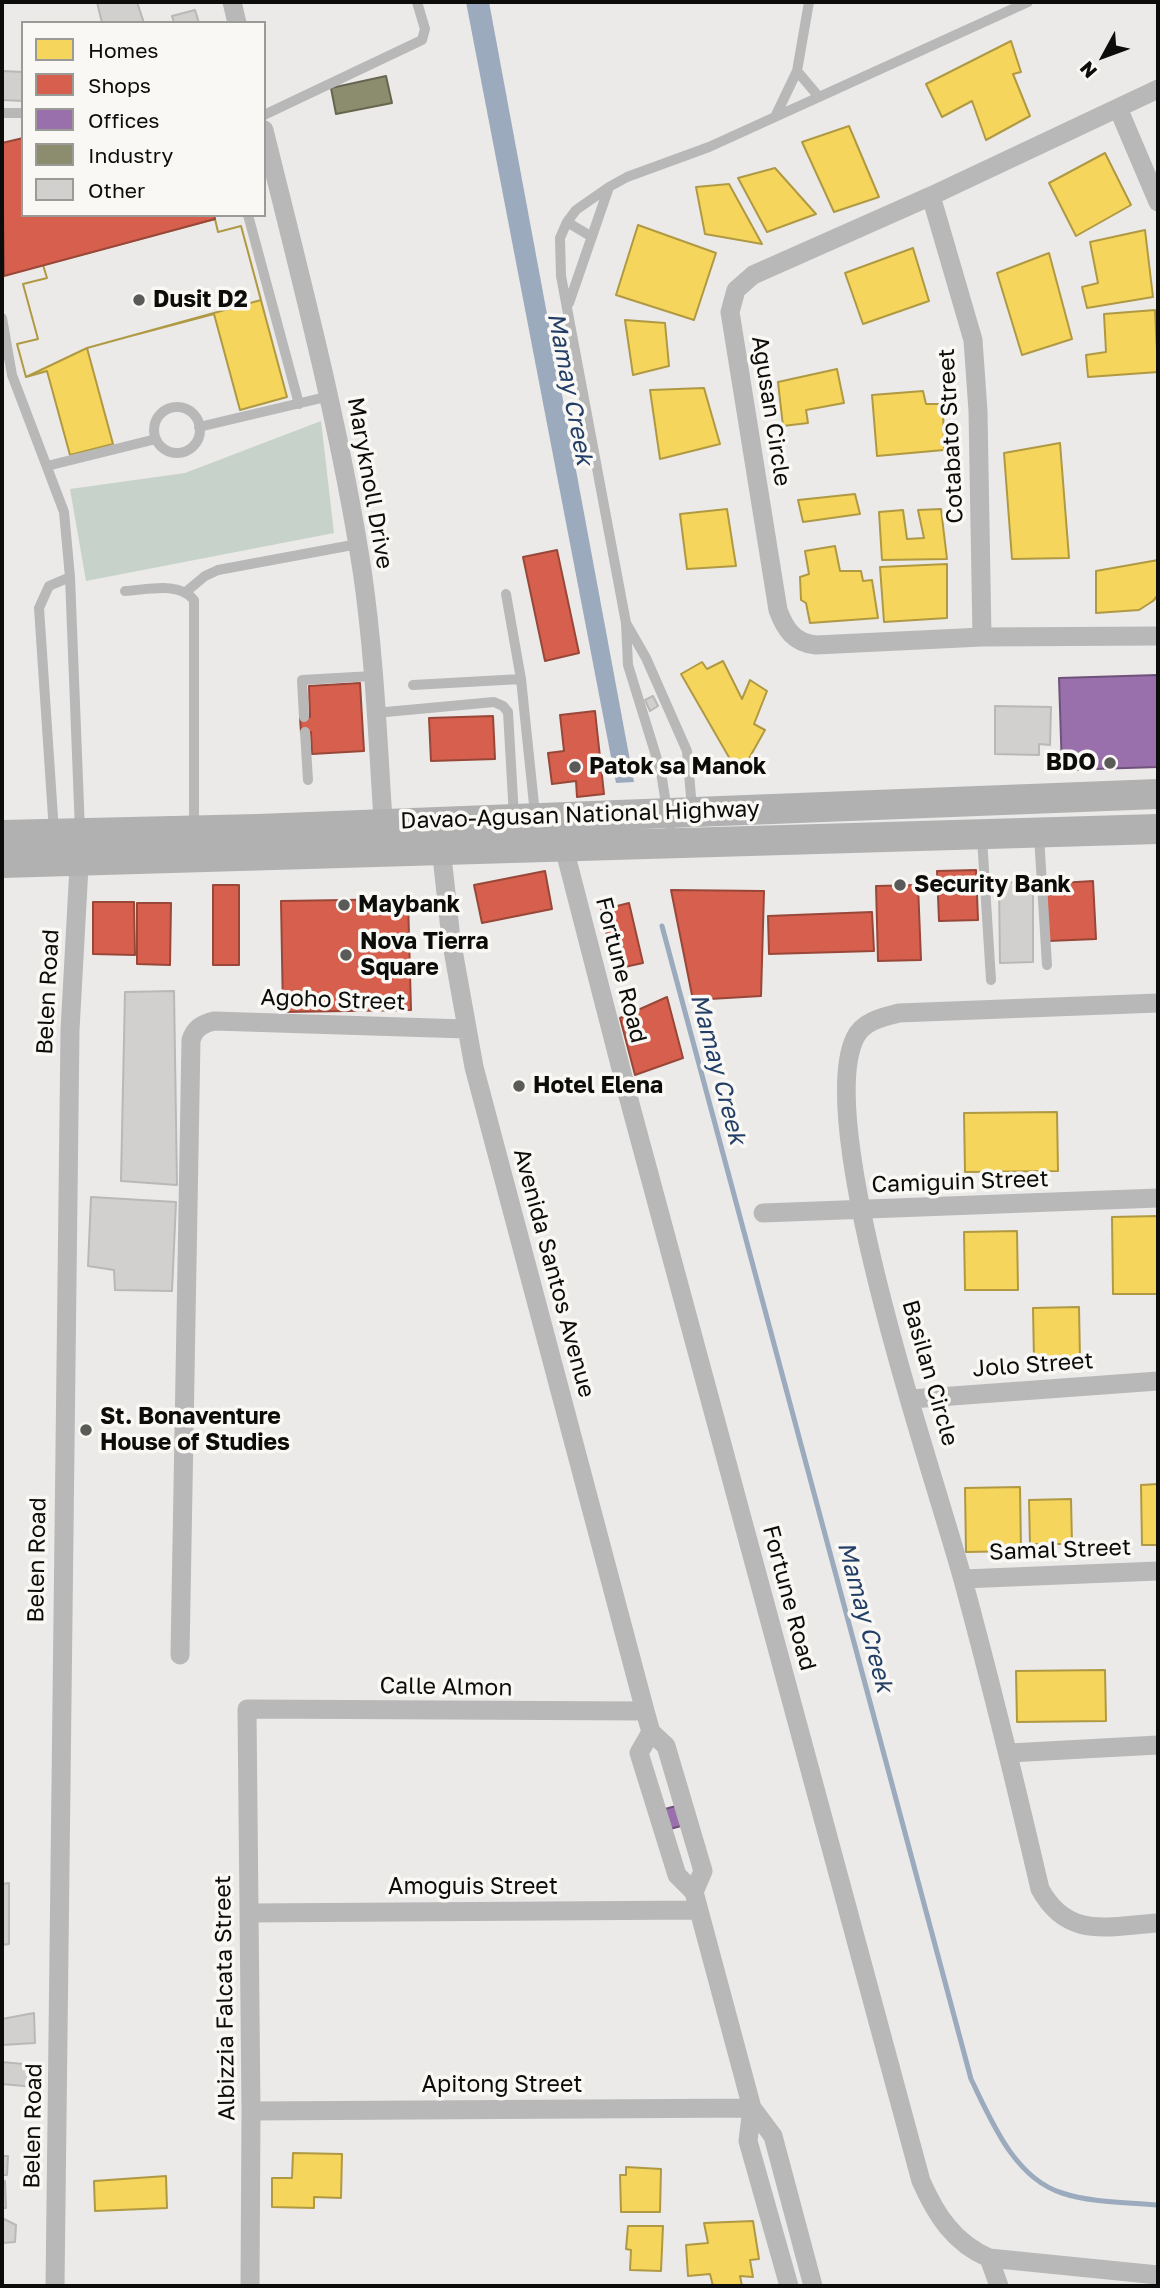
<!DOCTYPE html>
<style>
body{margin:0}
#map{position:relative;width:1160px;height:2288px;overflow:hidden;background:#ebeae8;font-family:"Golos Text",sans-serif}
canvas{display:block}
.frame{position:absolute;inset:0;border:4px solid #0c0c0a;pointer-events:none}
.legend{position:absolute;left:21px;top:21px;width:245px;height:196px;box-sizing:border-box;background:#f9f8f4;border:2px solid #9a9a96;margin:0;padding:9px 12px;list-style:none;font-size:21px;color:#0c0c0a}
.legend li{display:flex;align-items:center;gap:14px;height:35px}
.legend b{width:35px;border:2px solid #9a9a96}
.north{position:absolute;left:1069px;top:21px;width:70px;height:70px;-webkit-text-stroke:5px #f9f8f4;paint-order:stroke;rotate:229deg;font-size:19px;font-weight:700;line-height:28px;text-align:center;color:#0c0c0a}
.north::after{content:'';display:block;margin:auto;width:24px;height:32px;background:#0c0c0a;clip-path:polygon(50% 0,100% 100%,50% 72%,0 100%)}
</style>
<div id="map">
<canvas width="1160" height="2288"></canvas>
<div class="frame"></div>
<ul class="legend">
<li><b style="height:19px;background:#f6d55c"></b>Homes</li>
<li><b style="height:19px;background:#d6604d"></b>Shops</li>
<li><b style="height:19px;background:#9970ab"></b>Offices</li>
<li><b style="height:19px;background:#8c8c6e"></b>Industry</li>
<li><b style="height:19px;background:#d1d0ce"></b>Other</li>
</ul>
<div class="north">N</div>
</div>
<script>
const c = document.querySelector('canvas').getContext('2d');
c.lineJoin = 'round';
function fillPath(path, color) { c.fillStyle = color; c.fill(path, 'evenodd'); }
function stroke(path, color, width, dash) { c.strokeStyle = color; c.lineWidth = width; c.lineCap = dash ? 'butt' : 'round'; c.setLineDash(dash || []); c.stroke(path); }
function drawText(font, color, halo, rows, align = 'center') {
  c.font = font + ' "Golos Text",sans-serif'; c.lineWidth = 7; c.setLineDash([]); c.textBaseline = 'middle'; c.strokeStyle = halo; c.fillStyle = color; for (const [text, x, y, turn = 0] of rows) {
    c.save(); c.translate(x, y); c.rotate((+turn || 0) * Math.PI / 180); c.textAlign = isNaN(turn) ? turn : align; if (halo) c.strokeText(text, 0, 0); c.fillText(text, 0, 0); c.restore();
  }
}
fillPath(new Path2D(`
 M321,421L334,533L86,581L70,489L185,473Z`), '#c7d2ca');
fillPath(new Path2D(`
 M466,2H489L634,782L616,783Z`), '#9caabd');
const homes = new Path2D(`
 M1011,41L1021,72L1013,74L1030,116L986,140L972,101L942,117L926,84Z
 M849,126L879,197L834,212L802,142Z
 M1105,153L1131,205L1076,236L1049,183Z
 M775,168L816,214L767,232L738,178Z
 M729,184L762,244L705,234L696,187Z
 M215,219L218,232L241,226L287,397L240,410L214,314L127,337L87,348L113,444L70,455L47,371L26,377L17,344L38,339L23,284L47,278L43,265Z
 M215,219L218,232L241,226L261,300L87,348L26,377L17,344L38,339L23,284L47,278L43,265Z
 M638,225L716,253L694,320L616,295Z
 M1145,230L1153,297L1087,308L1082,287L1098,283L1090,242Z
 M913,248L929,301L863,324L845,273Z
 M1049,253L1072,339L1022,355L997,273Z
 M1155,310L1158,372L1088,377L1086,355L1106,352L1104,314Z
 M625,320L665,323L669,366L633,375Z
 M837,369L844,403L806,410L808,423L783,426L778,382Z
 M704,388L720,444L660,459L650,390Z
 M923,391L926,404H943L944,450L877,456L872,395Z
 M1060,443L1069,558L1012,559L1004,453Z
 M855,494L860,514L803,522L798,500Z
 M727,509L736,566L687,569L680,514Z
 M941,509L947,559L882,560L879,512L903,510L907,539L924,538L918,510Z
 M835,546L840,571H861L863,581L872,580L878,618L810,623L806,603L801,600L800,577L809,574L805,551Z
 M1158,560V595L1153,601L1139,610L1096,613V571Z
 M947,564V618L884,622L880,567Z
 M723,661L742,699L750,680L767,691L754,724L765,730L747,762L734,766L681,674L702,662L707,669Z
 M1057,1112L1058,1171L965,1172L964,1113Z
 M1158,1216V1294H1113L1112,1217Z
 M1017,1231L1018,1290H965L964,1232Z
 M1079,1307L1080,1360H1034L1033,1308Z
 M1158,1484V1545H1142L1141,1485Z
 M1020,1487L1021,1551L966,1552L965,1488Z
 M1071,1499L1072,1544H1030L1029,1500Z
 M1105,1670L1106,1721L1017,1722L1016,1671Z
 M293,2153L342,2154L341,2198L314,2197V2208L272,2207V2178H292Z
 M626,2167L661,2169L660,2212H621L620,2175H626Z
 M166,2176L167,2208L95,2211L94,2181Z
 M753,2221L759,2259L750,2260L753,2277L740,2276L742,2286H713L710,2274L688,2276L686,2245L708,2243L704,2223Z
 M628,2226H663L661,2271L630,2270L631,2250L626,2249Z`);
fillPath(homes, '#f6d55c');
stroke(homes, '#b09943', 2);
const shops = new Path2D(`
 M23,138V215H214L215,219L4,276L2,143Z
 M557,550L579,653L545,661L523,557Z
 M360,683L364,751L312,754L311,732L301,733L300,717H310L309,686Z
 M595,711L604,794L577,797L576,781L552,784L548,753L564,751L560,715Z
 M493,716L495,759L431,761L429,718Z
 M976,870L978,920L939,921L937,871Z
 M545,871L552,909L482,923L474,885Z
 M1093,881L1096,939L1048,941L1044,884Z
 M213,885H239V965H213Z
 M918,885L921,960L878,961L876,886Z
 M671,890L764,891L761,996L693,1000Z
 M408,899L411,1010L283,1012L281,901Z
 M93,902H134L135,955L93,954Z
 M137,903H171L170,965L137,964Z
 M629,903L643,963L615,969L601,910Z
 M872,912L874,951L769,954L768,916Z
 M667,997L683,1058L635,1075L620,1018Z`);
fillPath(shops, '#d6604d');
stroke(shops, '#994739', 2);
const offices = new Path2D(`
 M1158,675V767L1062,770L1059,678Z
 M676,1806L681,1826L670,1829L665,1809Z`);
fillPath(offices, '#9970ab');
stroke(offices, '#6f527b', 2);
const industry = new Path2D(`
 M386,76L392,103L336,114L331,88Z`);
fillPath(industry, '#8c8c6e');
stroke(industry, '#666650', 2);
stroke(new Path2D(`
 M662,926L971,2079C991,2120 1014,2178 1062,2193C1092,2203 1127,2202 1158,2205`), '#9caabd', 5);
const building = new Path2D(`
 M97,2H137L144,23H102Z
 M195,10L199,23H174L172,16Z
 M2,71L23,72V101L2,100Z
 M653,696L658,706L650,711L645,700Z
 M995,706L1051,707L1050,745L1039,744V755L995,754Z
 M1033,881V962L1000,963L999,883Z
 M174,991L177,1185L121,1181L125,992Z
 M91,1197L176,1202L172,1291L115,1290L114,1270L88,1266Z
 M9,1883V1944L2,1945V1884Z
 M34,2013L35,2043L2,2045V2019Z
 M2,2062L34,2065L35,2087L2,2084Z
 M2,2156H8L7,2175H2Z
 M5,2181L6,2208H2V2182Z
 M2,2218L16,2225L15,2242L2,2243Z`);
fillPath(building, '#d1d0ce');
stroke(building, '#bab8b7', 2);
stroke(new Path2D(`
 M797,71L819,97
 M2,113H23
 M264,115L422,40L425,29L417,2
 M776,115L797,71L809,2
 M248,215L299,404
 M567,222L592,237
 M569,303L609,187
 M2,318L12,375L64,512L70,577L80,831
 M154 430a23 23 0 1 1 46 0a23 23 0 1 1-46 0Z
 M199,427L330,396
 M47,466L156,439
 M125,591C147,590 179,581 194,600V827
 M187,591L205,576L218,570L358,544
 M506,594L521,679L535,814
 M626,623L646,658L687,751L692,808
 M413,685L521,679
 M375,713L494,702L503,706L508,712L514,817
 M304,717L302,680L373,676
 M305,732L308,780
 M54,832L39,608L49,586L70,577
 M1039,836L1047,965
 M982,838L991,980
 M672,842L661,772L628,665L626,623L561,276L560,238L567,222L576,210L609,187L627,177L709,147L1028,2`), '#b8b8b8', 10);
stroke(new Path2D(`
 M232,2L237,23
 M1158,89L931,196L753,275L736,290L730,312L778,610C785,629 794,643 816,645L982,637L1158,636
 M1118,108L1158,202
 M264,130C300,276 339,422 362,570C375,658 378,747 384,835
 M931,196L973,340L978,411L982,637
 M561,836L628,1096L921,2181C936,2215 954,2243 989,2258L1158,2275
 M440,838L451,939L474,1067L645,1711L651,1732L666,1746L703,1871L694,1892
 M1158,1003L899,1013C883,1017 863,1021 855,1038C813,1125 935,1477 963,1580C991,1683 1016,1786 1040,1889C1068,1940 1108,1926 1158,1923
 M763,1213L1158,1198
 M911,1399L1158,1381
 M963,1579L1158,1571
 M180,1655L191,1040C195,1028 202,1024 214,1021L466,1029
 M651,1732L639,1753L677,1875L694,1892L752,2108L748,2141L789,2286
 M1009,1753L1158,1745
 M249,1913L698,1910
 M752,2108L773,2136L813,2286
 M251,2111L752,2108
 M989,2258L999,2286
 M55,2286L70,1030L80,849
 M250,2286L251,2111L247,1709L645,1711`), '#b8b8b8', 19);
stroke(new Path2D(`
 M2,835L258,829L1158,794
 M2,863L1158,829`), '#b1b1b1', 30);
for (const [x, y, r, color] of [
 [139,300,7,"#5a5a58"],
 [1110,763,7,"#5a5a58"],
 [575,767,7,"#5a5a58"],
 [900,885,7,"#5a5a58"],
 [344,905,7,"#5a5a58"],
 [346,955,7,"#5a5a58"],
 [519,1086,7,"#5a5a58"],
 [86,1430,7,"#5a5a58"]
]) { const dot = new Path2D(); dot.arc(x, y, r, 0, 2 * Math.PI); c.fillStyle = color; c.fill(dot); stroke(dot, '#f9f8f4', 2.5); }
drawText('bold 23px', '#0c0c0a', '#f9f8f4', [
 ["Dusit D2",153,300],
 ["BDO",1096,763,"right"],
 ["Patok sa Manok",589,767],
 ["Security Bank",914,885],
 ["Maybank",358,905],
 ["Nova Tierra",360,942],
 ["Square",360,968],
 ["Hotel Elena",533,1086],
 ["St. Bonaventure",100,1417],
 ["House of Studies",100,1443]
], 'left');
drawText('23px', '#0c0c0a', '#f9f8f4', [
 ["Agusan Circle",771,411,81],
 ["Cotabato Street",951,436,-93],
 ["Maryknoll Drive",370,483,80],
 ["Davao-Agusan National Highway",580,815,-2],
 ["Fortune Road",621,970,76],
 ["Belen Road",48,992,-87],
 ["Agoho Street",333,1000,2],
 ["Camiguin Street",960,1182,-2],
 ["Avenida Santos Avenue",554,1273,75],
 ["Jolo Street",1033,1365,-4],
 ["Basilan Circle",930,1373,74],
 ["Samal Street",1060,1550,-2],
 ["Belen Road",37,1560,-89],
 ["Fortune Road",789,1598,75],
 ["Calle Almon",446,1687,1],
 ["Amoguis Street",473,1887],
 ["Albizzia Falcata Street",225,1998,-91],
 ["Apitong Street",502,2085],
 ["Belen Road",33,2126,-89]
]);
drawText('italic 24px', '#223e67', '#f9f8f4', [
 ["Mamay Creek",570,389,79],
 ["Mamay Creek",718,1069,75],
 ["Mamay Creek",865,1617,75]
]);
</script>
